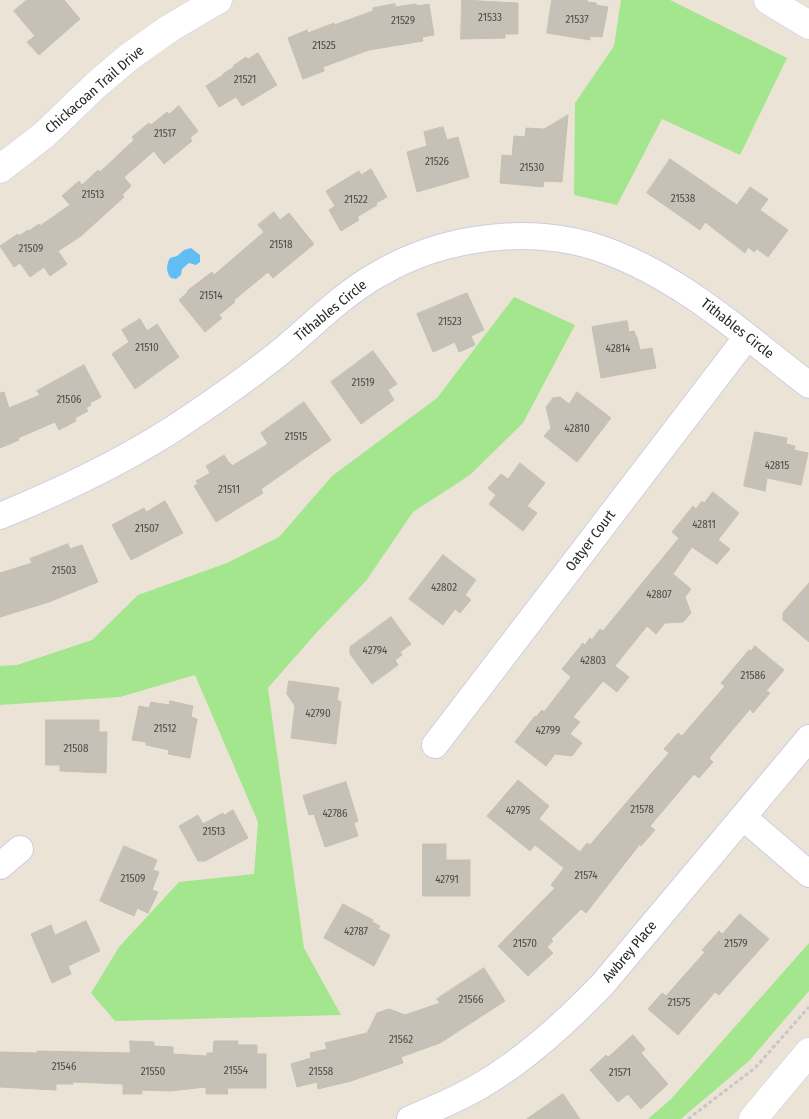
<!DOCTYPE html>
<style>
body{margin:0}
canvas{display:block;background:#ebe4d6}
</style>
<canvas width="809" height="1119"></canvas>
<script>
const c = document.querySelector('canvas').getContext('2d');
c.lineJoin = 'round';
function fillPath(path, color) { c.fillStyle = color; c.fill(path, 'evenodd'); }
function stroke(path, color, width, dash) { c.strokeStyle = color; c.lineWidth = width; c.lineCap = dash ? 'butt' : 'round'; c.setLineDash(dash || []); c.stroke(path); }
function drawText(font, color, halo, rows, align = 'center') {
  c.font = font + ' "Fira Sans Condensed",sans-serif'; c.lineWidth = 5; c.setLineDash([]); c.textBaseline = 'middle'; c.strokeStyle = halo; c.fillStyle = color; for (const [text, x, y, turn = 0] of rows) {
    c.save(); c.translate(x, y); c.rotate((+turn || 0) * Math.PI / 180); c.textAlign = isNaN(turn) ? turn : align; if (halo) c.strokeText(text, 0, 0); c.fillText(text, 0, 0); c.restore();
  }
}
fillPath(new Path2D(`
 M621,0H670L787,58L740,155L662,119L617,205L574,195L575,103L614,46Z
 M514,297L575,325L523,423L470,475L413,512L366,581L317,632L268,688L304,948L341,1015L115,1021L91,993L119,947L179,882L254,874L258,822L195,675L120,697L0,705V666L17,665L92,640L138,595L227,563L279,537L332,476L437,398Z
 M809,943V991L749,1061L681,1119H648L671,1099Z`), '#a3e68e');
fillPath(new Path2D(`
 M191,248L200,255V262L196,265L189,263L182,269L181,275L176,279L171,278C166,273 166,264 170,258L177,256L184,250Z`), '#61bef5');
const building = new Path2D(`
 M27,0H64L80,19L39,55L27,42L35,36L14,11Z
 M462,0L518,3V34H505V38L461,39Z
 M552,0H587V2L596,3V5L608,7L602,37L590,36V40L547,33Z
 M395,4V7L416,4L417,6L429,4L434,35L422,37L423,41L369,50L323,67L324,71L303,79L288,38L307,30L308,33L334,23V25L373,11V8Z
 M258,53L277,85L242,106L236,97L219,107L206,86L223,75V74L234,67L233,66L246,57L248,59Z
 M179,106L198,131L190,138L192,141L164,164L154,151L124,177L131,186L122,195L124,197L81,236L58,251L67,264L50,276L44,267L30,277L20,263L14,267L0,246L18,234L19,236L28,230L29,231L39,224L40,226L70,205L62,196L79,181L82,185L98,170L100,172L134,140L132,137L149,123L151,125L167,112L169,114Z
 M568,115L562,182L544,181L543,187L500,183L502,155L512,156L514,136L525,137L526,128L544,129Z
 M443,127L447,140L458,137L469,177L417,192L407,152L427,146L424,132Z
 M670,159L737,205L750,187L768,199L760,210L788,230L768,257L757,249L754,252L748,247L745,253L705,222L700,230L647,193Z
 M371,169L387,197L376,203L377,205L357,217L359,220L341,231L329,210L335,206L326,191L359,171L361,175Z
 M274,212L280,220L289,213L314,244L273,278L268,272L234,300L235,302L219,315L222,318L205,332L179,300L188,292L187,291L212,272L214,275L264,232L258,225Z
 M467,293L484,330L471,336L475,345L459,352L455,342L433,352L417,314Z
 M140,319L147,331L157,324L179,357L135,389L112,354L129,342L122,330Z
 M627,321L629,332L634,331L636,337H637L640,350L652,348L656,368L601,378L592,327Z
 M373,351L397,384L388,390L394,400L361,424L331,382Z
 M84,365L101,397L90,403L91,405L86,408L88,411L75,418L76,421L59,430L55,422L18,438L19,440L0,448V393L4,392L9,408L40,395L37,391Z
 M577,392L611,418L577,462L544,436L551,428L546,407L553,398L560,397L569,404Z
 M304,402L331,440L261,489L263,493L216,522L194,486L198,484L196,481L210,473L206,466L224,455L229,463H230L232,466L268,444L261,433Z
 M755,432L787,438L786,444L795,446L794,450L808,453L801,485L767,478L765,491L744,486Z
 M520,463L545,483L527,506L537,513L523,531L489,504L496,495L488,488L501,474L508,479Z
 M713,492L739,513L718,540L730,549L717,564L692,547L673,574L691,589L685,597L691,613L683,622L665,623L656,634L647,626L615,666L629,677L617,692L603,681L573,717L580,722L570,734L582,743L572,756L555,754L546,766L515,742L535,716L536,717L542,710L544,712L571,677L562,669L583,643L585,645L590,638L592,640L600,629L603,631L679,538L672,532L693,506L696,509L702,501L704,503Z
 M165,501L183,533L131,560L112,525L144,508L146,512Z
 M68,544L70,549L82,545L98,582L49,602L0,617V573L32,563L30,559Z
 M443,555L476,580L465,595L471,600L460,613L455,609L443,625L409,599Z
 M809,583V642L783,620V613Z
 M391,617L411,644L400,652L402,655L395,660L398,665L372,684L350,654V647Z
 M755,646L784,670L766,691L770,693L753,713L750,709L709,758L713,762L699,778L694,774L650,826L655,830L641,846L640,844L586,913L581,909L551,939L553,941L547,947L553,953L528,976L498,946L555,888L551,885L564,868L535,845L530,851L487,816L518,780L549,806L539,819L580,852L587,843L590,845L669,753L664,749L678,733L682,736L725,686L721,683L749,650L751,651Z
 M289,681L339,688L337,700L341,702L336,744L291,738L295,706L287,694Z
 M170,701L193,706L191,717L197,719L190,758L168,754L169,750L146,745V742L132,740L139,706L149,708L151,702L169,705Z
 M46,720H99V732H107L106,773L60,771V765H46Z
 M346,782L358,821L354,823L358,836L325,847L314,814L309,815L303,796Z
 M233,810L248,838L205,861H198L179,826L198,815L203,824L223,813L224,815Z
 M423,844H446V860H470V896H423Z
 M124,846L157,860L153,870L159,872L152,890L158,892L148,913L137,908L134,916L100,901Z
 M343,904L373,920L372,922L380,926L378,929L390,935L374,966L324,938Z
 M740,914L769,939L719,995L715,992L678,1035L648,1009L662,993L666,996L705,952L702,950L719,931L722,934Z
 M86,921L100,951L68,966L71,974L52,983L31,934L51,925L55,935Z
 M484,968L505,1001L440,1043L401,1057L403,1063L351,1081L318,1089L317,1082L297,1087L291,1064L311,1058L310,1053L327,1049L325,1043L367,1033L377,1013L389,1009L405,1015L440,1003L437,999Z
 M633,1035L645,1049L641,1053L668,1084L641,1109L628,1094L618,1102L590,1070L606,1055L608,1057Z
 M130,1041L154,1042V1046L173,1047V1054L207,1056V1053H213L214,1041H238V1045H257V1054H266V1088H227L228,1094H206V1087L170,1091L142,1090V1094H123V1084L73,1082V1084H56V1090L0,1087V1052L37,1053V1051L130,1053Z
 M563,1094L580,1119H527Z`);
fillPath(building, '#c5c1b6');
stroke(building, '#c5c0b0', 1);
const minor = new Path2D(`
 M0,516C66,489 132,458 191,417C221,397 250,376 278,354C311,327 340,296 377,275C444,235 534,224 607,251C685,280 745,336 809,385
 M435,745L747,337
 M743,817L809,874
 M0,866L20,849
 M410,1119C434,1109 458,1099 480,1086C526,1059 565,1023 602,985L809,738`);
const tertiary = new Path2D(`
 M768,0L809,25
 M0,169L44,135L96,85L129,57L170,28L218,0
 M753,1119L809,1052`);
stroke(minor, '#cccde1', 28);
stroke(tertiary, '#cccde1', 29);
stroke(new Path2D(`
 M688,1119L755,1068L809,1007`), '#c7c7c7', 3, [4, 2.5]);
stroke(minor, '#fff', 26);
stroke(tertiary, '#fff', 28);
drawText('11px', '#4e4d4a', null, [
 ["21533",490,18],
 ["21537",577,20],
 ["21529",403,21],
 ["21525",324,46],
 ["21521",245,80],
 ["21517",165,134],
 ["21526",437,162],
 ["21530",532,168],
 ["21513",93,195],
 ["21538",683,199],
 ["21522",356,200],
 ["21518",281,245],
 ["21509",31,249],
 ["21514",211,296],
 ["21523",450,322],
 ["21510",147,348],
 ["42814",618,349],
 ["21519",363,383],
 ["21506",69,400],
 ["42810",577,429],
 ["21515",296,437],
 ["42815",777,466],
 ["21511",229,490],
 ["42811",704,525],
 ["21507",147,529],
 ["21503",64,571],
 ["42802",444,588],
 ["42807",659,595],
 ["42794",375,651],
 ["42803",593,661],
 ["21586",753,676],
 ["42790",318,714],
 ["21512",165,729],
 ["42799",548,731],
 ["21508",76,749],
 ["21578",642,810],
 ["42795",518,811],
 ["42786",335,814],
 ["21513",214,832],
 ["21574",586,876],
 ["21509",133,879],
 ["42791",447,880],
 ["42787",356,932],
 ["21570",525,944],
 ["21579",736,944],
 ["21566",471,1000],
 ["21575",679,1003],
 ["21562",401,1040],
 ["21546",64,1067],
 ["21554",236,1071],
 ["21550",153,1072],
 ["21558",321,1072],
 ["21571",620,1073]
]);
drawText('14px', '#262626', '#fff', [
 ["Chickacoan Trail Drive",95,90,-41],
 ["Tithables Circle",331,311,-39],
 ["Tithables Circle",737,329,38],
 ["Oatyer Court",591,541,-53],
 ["Awbrey Place",630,952,-50]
]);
</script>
